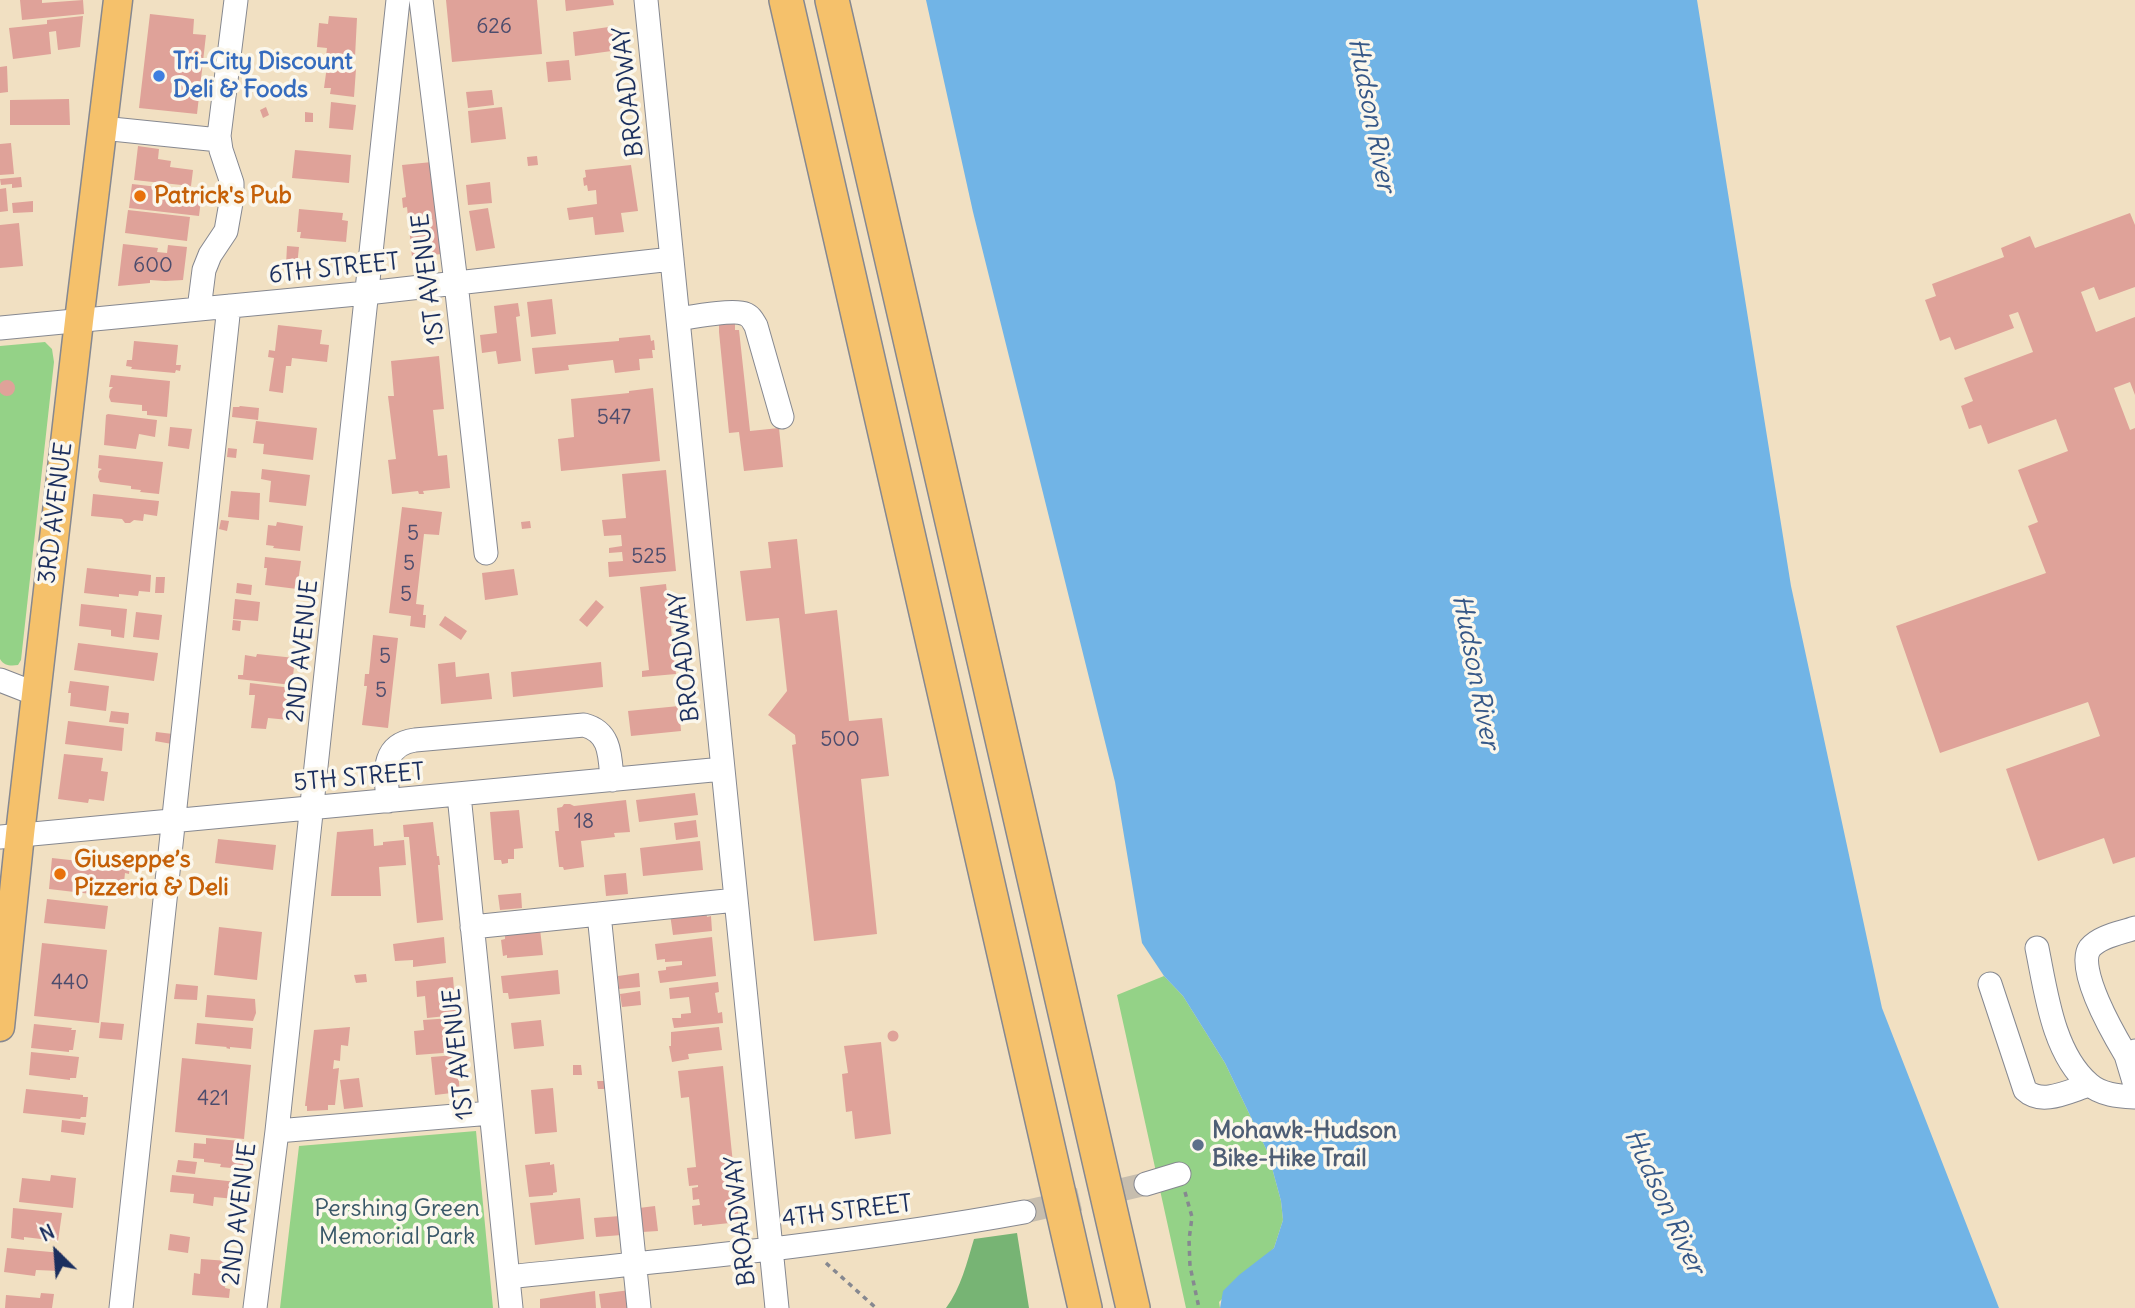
<!DOCTYPE html>
<meta charset="utf-8">
<style>
body{margin:0}
#map{position:relative;width:2135px;height:1308px;overflow:hidden;background:#f1e0c2;font-family:Delius,sans-serif}
canvas{display:block}
.north{position:absolute;left:21px;top:1217px;width:70px;height:70px;-webkit-text-stroke:5px #fbf7ec;paint-order:stroke;rotate:335deg;font-size:19px;font-weight:700;line-height:28px;text-align:center;color:#1b2f5e}
.north::after{content:'';display:block;margin:auto;width:24px;height:32px;background:#1b2f5e;clip-path:polygon(50% 0,100% 100%,50% 72%,0 100%)}
</style>
<div id="map">
<canvas width="2135" height="1308"></canvas>
<div class="north">N</div>
</div>
<script>
const c = document.querySelector('canvas').getContext('2d');
c.lineJoin = 'round';
function fillPath(path, color) { c.fillStyle = color; c.fill(path, 'evenodd'); }
function stroke(path, color, width, dash) { c.strokeStyle = color; c.lineWidth = width; c.lineCap = dash ? 'butt' : 'round'; c.setLineDash(dash || []); c.stroke(path); }
function drawText(font, color, halo, rows, align = 'center') {
  c.font = font + ' Delius,sans-serif'; c.lineWidth = 7; c.setLineDash([]); c.textBaseline = 'middle'; c.strokeStyle = halo; c.fillStyle = color; for (const [text, x, y, turn = 0] of rows) {
    c.save(); c.translate(x, y); c.rotate((+turn || 0) * Math.PI / 180); c.textAlign = isNaN(turn) ? turn : align; if (halo) c.strokeText(text, 0, 0); c.fillText(text, 0, 0); c.restore();
  }
}
fillPath(new Path2D(`
 M45,342L52,349L54,362L21,660L18,665C11,666 4,666 0,659V346Z
 M1164,976L1183,996L1225,1063L1268,1153L1281,1201L1283,1220L1274,1248L1219,1302L1220,1308H1186L1117,995Z
 M476,1131L493,1308H280L299,1146Z`), '#94d287');
fillPath(new Path2D(`
 M1017,1233L1029,1308H946C961,1288 967,1262 974,1239Z`), '#77b474');
fillPath(new Path2D(`
 M926,0H1697L1791,586L1882,1008L1999,1308H1220L1223,1291L1239,1275L1274,1248L1283,1220L1281,1201L1268,1153L1225,1063L1183,996L1164,976L1142,943L1115,782L973,212Z`), '#71b4e6');
fillPath(new Path2D(`
 M20,0H42V3L83,0L84,14L22,20Z
 M446,0H537L542,54L452,62Z
 M565,0H613L614,5L566,11Z
 M150,14L194,19L193,34L206,35L197,114L139,108Z
 M83,16L80,47L58,50L56,31L49,32L51,54L13,59L9,28L47,24V20Z
 M329,16L357,18L355,57L326,56L327,48L317,47L319,23L328,24Z
 M616,26L619,50L575,56L573,32Z
 M569,60L571,80L548,82L546,62Z
 M7,66L8,92L0,93V67Z
 M327,66L356,69L354,97L330,94L331,88H324Z
 M492,90L494,105L468,108L466,92Z
 M69,99L70,125H10V100Z
 M331,102L356,105L353,130L329,128Z
 M266,107L269,115L263,118L260,110Z
 M502,107L506,139L471,143L468,111Z
 M305,112L313,113V122H305Z
 M11,143L14,174L0,175V144Z
 M138,146L159,149L158,159L171,161L170,167L193,170L191,186L134,180Z
 M295,150L351,155L349,183L292,178Z
 M537,156L538,165L528,166L527,157Z
 M432,162L442,254L412,257L407,207L403,208L402,198L406,197L402,165Z
 M631,165L638,211L621,213L624,232L595,235L593,217L569,220L567,208L597,204L596,190L588,191L587,185L584,186L583,178L586,177L585,170Z
 M21,177L22,187L12,188V184L1,185L0,179Z
 M490,182L492,203L468,205L466,185Z
 M132,184L202,192L199,216L129,208Z
 M6,188L8,211L0,212V189Z
 M33,201V212L13,213L12,203Z
 M488,208L495,248L476,251L469,211Z
 M299,209L343,213L342,220L348,221L346,242L300,238L301,232H297Z
 M128,210L190,217L187,241L125,233Z
 M2130,213L2135,225V287L2099,300L2094,287L2081,292L2096,332L2135,317V395L2130,382L2114,388L2130,430L2135,428V857L2113,864L2104,838L2038,861L2006,769L2100,736L2088,702L1940,753L1896,626L2046,573L2028,526L2038,522L2018,470L2068,451L2056,419L1988,444L1981,425L1969,429L1961,406L1973,401L1964,378L2033,352L2018,312L2009,315L2014,328L1955,350L1950,337L1940,341L1925,300L1936,296L1932,284L2004,257L2001,248L2030,236L2035,248Z
 M19,223L23,266L0,268V225Z
 M123,244L158,248L157,252L167,253L168,245L187,247L183,280L165,281L150,280V283L118,286Z
 M287,246L299,247L297,266L286,265Z
 M552,299L556,334L531,337L527,302Z
 M518,303L520,316L516,317L521,361L498,364L496,351L482,353L480,335L497,333L494,306Z
 M735,323V330H739L750,431L779,428L783,467L744,471L739,432L729,433L719,332V325Z
 M278,325L322,330L320,344L329,345L327,362L292,358L291,366H286L283,393L269,391L274,358L268,357L269,350L275,351Z
 M650,335L651,341L654,340L655,350H652L653,358L639,359L640,370L615,373L613,360L568,365L569,370L535,374L532,348L619,341V338Z
 M134,341L178,345L176,365H181L180,371L176,370L175,373L131,369L132,367L126,366L127,360H132Z
 M439,356L444,409L433,410L438,456L447,455L450,488L423,491L424,494H419L418,491L392,494L388,460L396,459L388,396H394L391,361Z
 M111,375L170,381L167,417L147,415V411H142V405L111,402L109,397L110,390L113,387H109Z
 M-1 388a8 8 0 1 1 16 0a8 8 0 1 1-16 0Z
 M653,388L660,461L561,471L558,439L574,437L571,399L629,393V391Z
 M240,406L259,408L258,420L232,417L233,407H239Z
 M108,414L157,420L155,437L139,434L136,449L104,445L106,415Z
 M256,421L317,428L313,460L263,454L264,444L253,443Z
 M170,427L192,429L189,449L168,446Z
 M228,448L237,449L236,458L227,457Z
 M99,455L163,462L159,494L140,492L141,490L131,489V486L100,482L98,477L99,471L102,469L98,468Z
 M262,469L310,475L306,506L269,502L271,481L261,479Z
 M666,470L676,571L609,577L608,562L623,561L622,552L609,553V548L622,546L621,535L604,536L602,520L626,518L622,474Z
 M231,491L260,493L259,520L228,517Z
 M93,494L159,501L157,516L144,514L143,521L134,520L130,523H125L122,519L91,516Z
 M402,507L442,512L439,535L424,534L416,604L424,605L423,615H426L425,628L410,626L411,616L389,613Z
 M221,520L229,521L227,531L219,529Z
 M530,521L531,528L522,529L521,522Z
 M277,522L303,526L300,551L273,548L274,546L266,545L268,525L276,526Z
 M797,539L805,614L837,610L849,721L882,718L889,776L861,779L877,934L814,941L792,745L796,744L795,735L768,715L787,691L779,618L746,621L740,571L771,568L768,542Z
 M265,557L301,561L297,589L265,585L267,568H264Z
 M87,568L151,575L150,592L139,591L138,596L119,594V597L84,593Z
 M514,569L518,595L485,600L482,573Z
 M156,577H165L164,593H155Z
 M237,583L252,585L251,595L236,593Z
 M666,584L676,674L642,677V671L649,670L640,587Z
 M235,599L260,602L258,621L233,619Z
 M596,600L604,607L587,627L579,620Z
 M81,604L127,609L124,638L111,636V630L79,626Z
 M136,612L162,615L159,640L133,637Z
 M445,616L467,631L461,640L439,625Z
 M233,620L241,621L240,631L232,630Z
 M373,635L398,638L388,728L362,725L367,686H364L365,674H369Z
 M78,643L158,653L154,681L74,670Z
 M257,654L295,658L292,685L238,679V675H243L245,655L256,657Z
 M455,662L456,677L489,673L492,699L441,704L438,664Z
 M601,662L603,687L513,697L511,672Z
 M70,681L109,686L106,711L70,706L71,693H68Z
 M250,683L292,688L289,720L268,718L266,729L251,728L255,695H249Z
 M679,706L681,731L631,736L628,711Z
 M111,711L129,713L128,724L109,722Z
 M68,721L124,728L122,751L65,744Z
 M156,732L173,734L172,744L155,741Z
 M64,754L103,758L101,771L108,772L104,801L89,799L88,803L58,799Z
 M695,793L698,815L639,822L636,800Z
 M626,800L630,832L614,833L615,837L581,841L584,867L564,870L563,867H559L555,831H559L557,808L562,807L564,804H570L574,806Z
 M519,810L523,848L514,849V859H508V863L502,864L501,860H494L490,812Z
 M696,820L698,837L676,840L674,823Z
 M433,822L437,856H439L440,865H438L443,920L417,923L409,837H404L403,825Z
 M373,829L374,846L383,845V842L404,840L406,865L379,867L381,896H331L337,832Z
 M218,839L276,845L273,870L215,863Z
 M700,841L703,870L643,876L640,848Z
 M52,858L106,864V859L130,862L129,874L125,873L123,892L101,890L100,895L49,889Z
 M626,873L628,894L606,896L604,875Z
 M521,893L522,908L500,910L498,895Z
 M47,899L108,906L105,929L44,923Z
 M706,910L707,917L711,916L712,931L673,935L670,914Z
 M219,927L262,932L257,980L214,975Z
 M540,929L543,955L507,958V955L503,956L501,940L505,939V933Z
 M444,937L446,963L413,967V960L395,961L393,944Z
 M712,937L716,976L660,983L658,971L666,970V967L682,965V961L665,962V959L657,960L655,944Z
 M42,943L107,950L99,1023L34,1016Z
 M558,970L560,994L509,999L508,993H503L501,976Z
 M639,973L640,987L619,989L618,976Z
 M366,974L367,982L356,983L354,975Z
 M453,977L456,1015L427,1018L425,996L417,997L416,981Z
 M718,982L719,992L715,993L718,1013L722,1012L723,1023L674,1028L672,1018H681V1014L691,1013L689,997L670,999L669,988Z
 M176,984L198,986L197,1000L174,999Z
 M640,991L641,1005L622,1007L620,994Z
 M207,995L255,999L256,1013L253,1021L205,1017Z
 M452,1018L456,1052L416,1055L414,1031L424,1030L423,1020Z
 M541,1020L544,1046L514,1049L511,1023Z
 M101,1022L124,1024L122,1040L99,1038Z
 M197,1023L253,1028L251,1049L230,1047V1049L226,1048L227,1047L195,1044Z
 M34,1024L72,1028L71,1030H76L73,1050H69V1052L31,1048Z
 M350,1027L348,1046L341,1045L340,1061L334,1060L333,1069L339,1068L335,1105H328V1110L307,1111V1106H305L314,1030Z
 M719,1027L722,1050L688,1054L689,1059L672,1062L669,1046H671V1032Z
 M887.5 1036a5.5 5.5 0 1 1 11 0a5.5 5.5 0 1 1-11 0Z
 M881,1042L891,1134L855,1139L852,1111L846,1112L842,1074L848,1073L844,1046Z
 M31,1052L79,1057L76,1078H70V1080L29,1075Z
 M456,1055L460,1092L435,1095L431,1057Z
 M182,1058L251,1065L244,1139L175,1132Z
 M573,1065H581L582,1075H573Z
 M723,1066L739,1222L702,1226V1224L694,1225L692,1206L700,1205L699,1199L693,1200L692,1188L698,1187V1185L689,1186L687,1168L696,1167L689,1097L681,1098L678,1071Z
 M359,1078L363,1107L344,1109L340,1080Z
 M597,1081H604L605,1089H598Z
 M553,1088L557,1132L535,1134L531,1090Z
 M26,1089L83,1095V1097H88L86,1117H81L80,1119L23,1113Z
 M62,1120L86,1123L84,1135L61,1132Z
 M206,1138L241,1141L240,1158H244L243,1169L220,1167L221,1164L204,1162V1159L193,1158L194,1143L206,1144Z
 M178,1160L197,1162L195,1174L176,1172Z
 M550,1162V1165L554,1164L557,1192L553,1193V1195L529,1197L525,1165Z
 M51,1175L76,1178L73,1208L19,1202L22,1178L50,1181Z
 M172,1175L237,1182L235,1199L214,1197L213,1206L193,1203L194,1194L170,1192Z
 M580,1198L584,1239L535,1245L530,1203Z
 M655,1206L658,1231L642,1232L639,1208Z
 M13,1208L62,1213L58,1241L24,1237V1240L11,1238Z
 M620,1216L622,1235L596,1237L594,1218Z
 M170,1234L190,1237L188,1253L168,1250Z
 M7,1248L62,1253L60,1271L36,1270L35,1276L4,1272Z
 M201,1259L228,1261L225,1288L230,1289L229,1298L192,1295L194,1273L200,1274Z
 M630,1290L628,1308H601L599,1294Z
 M595,1291L596,1308H540V1299Z
 M41,1293L54,1294L52,1308H5L6,1295L40,1298Z`), '#dfa299');
stroke(new Path2D(`
 M1024,1212L1146,1184`), '#c6bdae', 23, [23, 11]);
const minor = new Path2D(`
 M421,0L456,283L486,553
 M646,0L777,1308
 M102,128L219,140
 M199,309L204,270L210,255L226,231L232,197V183L221,150L219,136L236,0
 M678,319C691,317 735,309 745,314C751,316 753,321 756,326L782,417
 M0,328L367,293L672,259
 M0,680L36,694
 M459,795L511,1308
 M388,801C386,775 380,745 415,740L584,725C611,732 610,756 612,780
 M0,837L723,769
 M599,914L639,1308
 M472,927L736,900
 M2037,948C2046,992 2053,1053 2089,1084C2101,1095 2119,1096 2135,1097
 M1990,984L2025,1090C2042,1106 2069,1091 2089,1085
 M2135,1051L2126,1055L2135,1085
 M2126,1055C2114,1035 2075,968 2090,948C2100,936 2121,933 2135,928
 M277,1131L491,1113
 M1146,1184L1179,1174
 M508,1277C681,1259 854,1243 1024,1212
 M121,1308L229,306
 M255,1308L277,1131L398,0`);
const major = new Path2D(`
 M0,1027L20,834L79,321L118,0`);
const highway = new Path2D(`
 M786,0L1085,1308
 M832,0L1133,1308`);
stroke(minor, '#868890', 25);
stroke(major, '#868890', 31);
stroke(highway, '#868890', 36);
stroke(new Path2D(`
 M1185,1192L1192,1217L1189,1240L1190,1266L1199,1308
 M826,1263L876,1308`), '#868890', 3.5, [5, 5]);
stroke(minor, '#fff', 23);
stroke(major, '#f5c16b', 28);
stroke(highway, '#f5c16b', 33);
for (const [x, y, r, color] of [
 [159,76,7,"#3f7fe0"],
 [140,196,7,"#e8710a"],
 [60,874,7,"#e8710a"],
 [1198,1145,7,"#5c6f8a"]
]) { const dot = new Path2D(); dot.arc(x, y, r, 0, 2 * Math.PI); c.fillStyle = color; c.fill(dot); stroke(dot, '#fbf7ec', 2.5); }
drawText('21px', '#4c4c6d', null, [
 ["626",494,27],
 ["600",153,266],
 ["547",614,418],
 ["5",413,534],
 ["525",649,557],
 ["5",409,564],
 ["5",406,595],
 ["5",385,657],
 ["5",381,691],
 ["500",840,740],
 ["18",584,822],
 ["440",70,983],
 ["421",213,1099]
]);
drawText('bold 24px', '#366cbe', '#fbf7ec', [
 ["Tri-City Discount",173,62],
 ["Deli & Foods",173,90]
], 'left');
drawText('24px', '#1b2f5e', '#fbf7ec', [
 ["BROADWAY",629,92,-96],
 ["6TH STREET",334,269,-6],
 ["1ST AVENUE",429,279,-97],
 ["3RD AVENUE",56,513,-83],
 ["2ND AVENUE",303,651,-84],
 ["BROADWAY",685,657,-96],
 ["5TH STREET",359,778,-5],
 ["1ST AVENUE",459,1054,-96],
 ["4TH STREET",847,1212,-7],
 ["2ND AVENUE",240,1214,-83],
 ["BROADWAY",741,1221,-96]
]);
drawText('bold 24px', '#c56008', '#fbf7ec', [
 ["Patrick's Pub",154,196],
 ["Giuseppe’s",74,860],
 ["Pizzeria & Deli",74,888]
], 'left');
drawText('bold 24px', '#4e5e75', '#fbf7ec', [
 ["Mohawk-Hudson",1212,1131],
 ["Bike-Hike Trail",1212,1159]
], 'left');
drawText('24px', '#395868', '#fbf7ec', [
 ["Pershing Green",397,1209],
 ["Memorial Park",397,1237]
]);
drawText('italic 26px', '#355787', '#fbf7ec', [
 ["Hudson River",1371,115,79],
 ["Hudson River",1475,672,79],
 ["Hudson River",1664,1202,65]
]);
</script>
